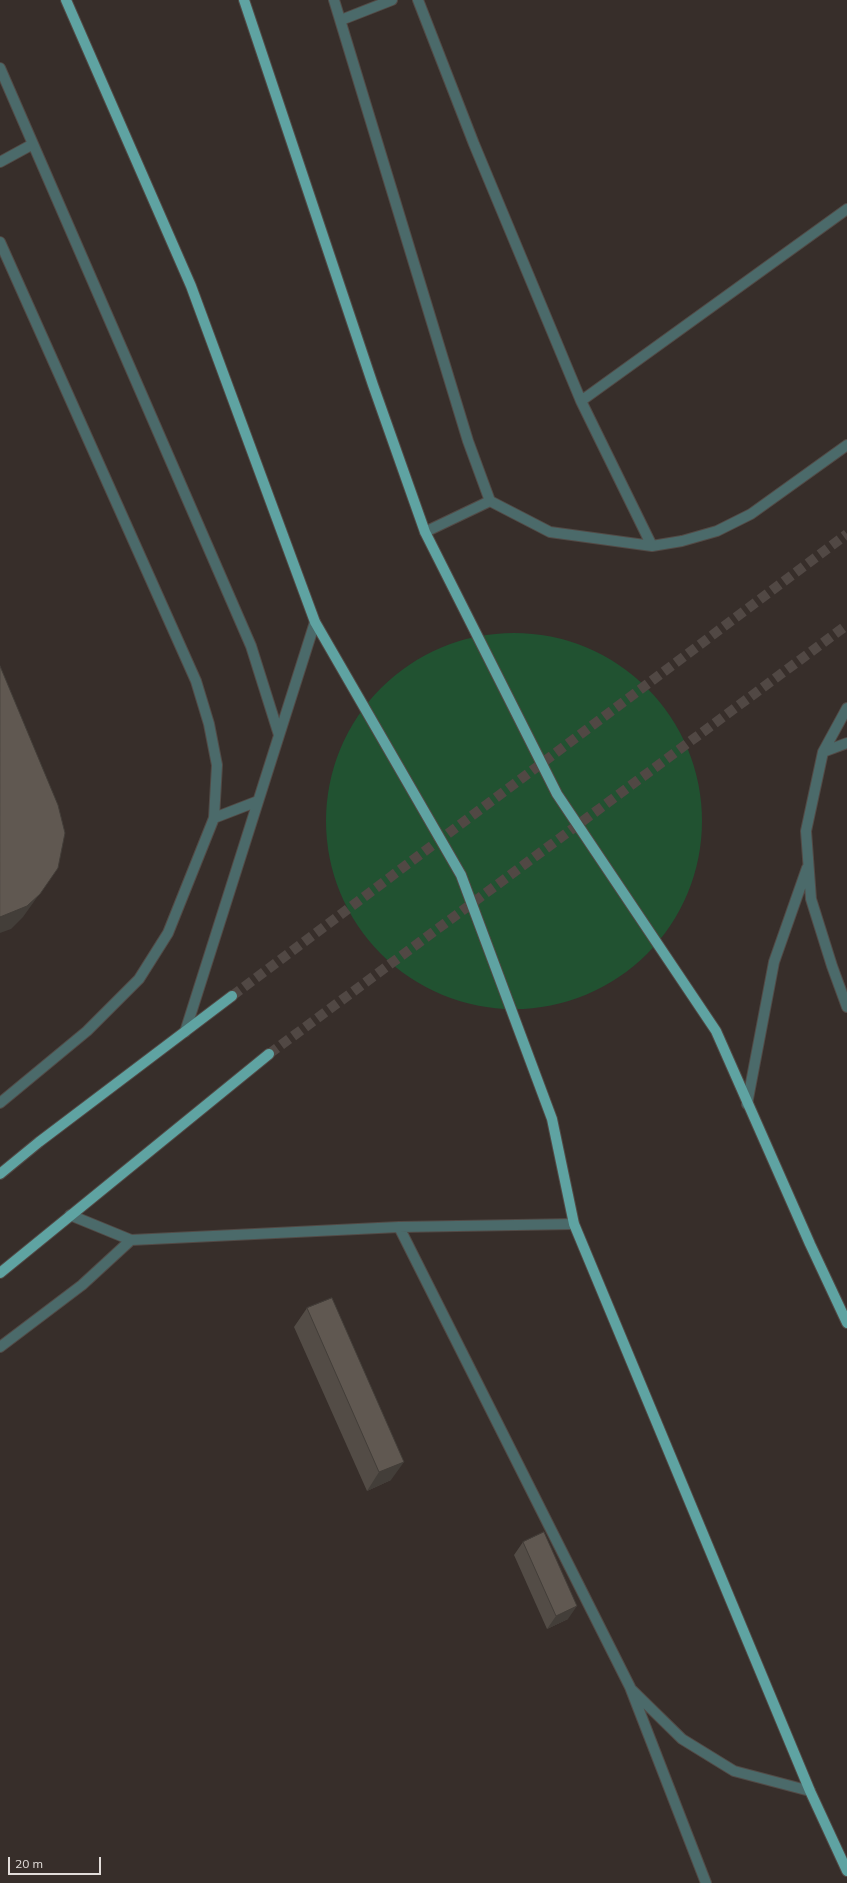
<!DOCTYPE html>
<style>
body{margin:0}
#map{position:relative;width:847px;height:1883px;overflow:hidden;background:#372e2a;font-family:Mulish,sans-serif}
canvas{display:block}
.scale{position:absolute;left:8px;top:1857px;width:93px;height:18px;box-sizing:border-box;border:2px solid #e2ddda;border-top:0;padding-left:5px;font-size:12px;line-height:14px;white-space:nowrap;color:#e2ddda;-webkit-text-stroke:3px #372e2a;paint-order:stroke}
</style>
<div id="map">
<canvas width="847" height="1883"></canvas>
<div class="scale">20 m</div>
</div>
<script>
const c = document.querySelector('canvas').getContext('2d');
c.lineJoin = 'round';
function fillPath(path, color) { c.fillStyle = color; c.fill(path, 'evenodd'); }
function stroke(path, color, width, dash) { c.strokeStyle = color; c.lineWidth = width; c.lineCap = dash ? 'butt' : 'round'; c.setLineDash(dash || []); c.stroke(path); }
fillPath(new Path2D(`
 M326 821a188 188 0 1 1 376 0a188 188 0 1 1-376 0Z`), '#215231');
stroke(new Path2D(`
 M232,996L847,534
 M269,1054L847,625`), '#514844', 10, [10, 5]);
const minor = new Path2D(`
 M334,0L468,441L490,501L550,532L652,546L682,541L717,531L751,514L847,445
 M418,0L474,144L581,401L652,546
 M341,20L392,0
 M0,68L251,646L279,735
 M0,162L33,144
 M0,242L196,681L209,724L217,765L214,818L168,933L139,979L87,1031L0,1103
 M581,401L847,209
 M425,532L490,501
 M847,708L823,752L806,831L811,899L832,966L847,1007
 M823,752L847,743
 M214,818L258,801
 M185,1032L315,622
 M747,1104L774,962L807,868
 M70,1215L131,1240L399,1227L574,1224
 M399,1227L630,1687L706,1883
 M0,1347L82,1285L131,1240
 M632,1690L682,1739L734,1771L810,1791`);
const major = new Path2D(`
 M66,0L191,286L315,622L461,875L552,1119L574,1224L810,1791L847,1871
 M244,0L373,385L425,532L557,794L716,1031L810,1244L847,1323
 M0,1174L39,1142L232,996
 M0,1273L269,1054`);
stroke(minor, '#524a46', 12);
stroke(major, '#524a46', 12);
stroke(minor, '#4b6a6a', 10);
stroke(major, '#5fa3a2', 10);
fillPath(new Path2D(`
 M307,1308L391,1480L367,1491L294,1327Z
 M523,1542L568,1619L547,1629L514,1555Z`), '#534c46');
fillPath(new Path2D(`
 M58,868L23,917L11,929L0,933V917Z
 M404,1462L391,1480L367,1491L379,1472Z
 M577,1606L568,1619L547,1629L556,1616Z`), '#433e39');
const building = new Path2D(`
 M0,666L58,805L65,833L58,868L40,894L27,906L0,917Z
 M332,1298L404,1462L379,1472L307,1308Z
 M544,1532L577,1606L556,1616L523,1542Z`);
fillPath(building, '#605851');
stroke(building, '#433e39', 1);
</script>
